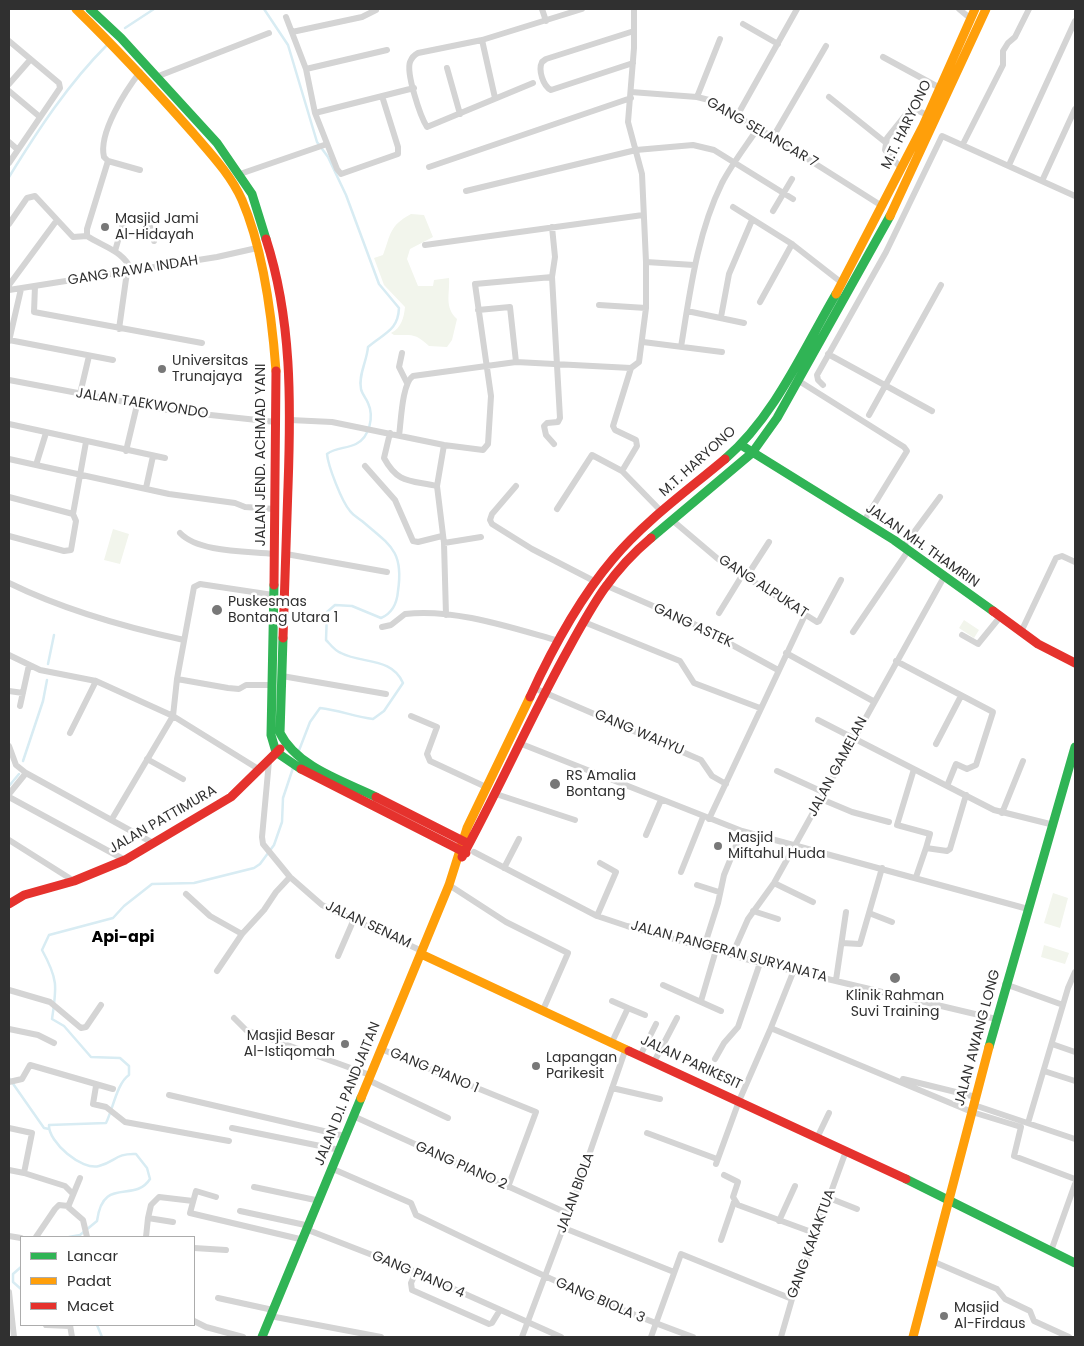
<!DOCTYPE html>
<style>
body{margin:0}
#map{position:relative;width:1084px;height:1346px;overflow:hidden;background:#fff;font-family:Poppins,sans-serif}
canvas{display:block}
.frame{position:absolute;inset:0;border:10px solid #303030;pointer-events:none}
.legend{position:absolute;left:20px;top:1236px;width:175px;height:90px;box-sizing:border-box;background:#fff;border:1px solid #acacac;margin:0;padding:6px 9px;list-style:none;font-size:15px;color:#303030}
.legend li{display:flex;align-items:center;gap:10px;height:25px}
.legend b{width:25px;border:1px solid #acacac}
</style>
<div id="map">
<canvas width="1084" height="1346"></canvas>
<div class="frame"></div>
<ul class="legend">
<li><b style="height:6px;background:#30b455"></b>Lancar</li>
<li><b style="height:6px;background:#ff9f0a"></b>Padat</li>
<li><b style="height:6px;background:#e5322d"></b>Macet</li>
</ul>
</div>
<script>
const c = document.querySelector('canvas').getContext('2d');
c.lineJoin = 'round';
function fillPath(path, color) { c.fillStyle = color; c.fill(path, 'evenodd'); }
function stroke(path, color, width, dash) { c.strokeStyle = color; c.lineWidth = width; c.lineCap = dash ? 'butt' : 'round'; c.setLineDash(dash || []); c.stroke(path); }
function drawText(font, color, halo, rows, align = 'center') {
  c.font = font + ' Poppins,sans-serif'; c.lineWidth = 5; c.setLineDash([]); c.textBaseline = 'middle'; c.strokeStyle = halo; c.fillStyle = color; for (const [text, x, y, turn = 0] of rows) {
    c.save(); c.translate(x, y); c.rotate((+turn || 0) * Math.PI / 180); c.textAlign = isNaN(turn) ? turn : align; if (halo) c.strokeText(text, 0, 0); c.fillText(text, 0, 0); c.restore();
  }
}
fillPath(new Path2D(`
 M411,214L424,215L433,237L410,249L407,259L418,286H433L434,280L449,278C450,294 444,307 457,319L452,340L447,347L429,346C415,333 413,335 394,335L391,333C401,328 404,318 405,307L384,285L374,258L383,255C391,234 389,226 411,214Z
 M113,529L129,534L120,564L104,560Z
 M964,620L979,630L974,638L959,628Z
 M1053,893L1068,898L1060,928L1044,923Z
 M1044,945L1069,953L1065,964L1041,957Z`), '#f2f5ec');
stroke(new Path2D(`
 M264,9L288,45L317,142L328,157L346,195L379,284L399,308C398,331 384,333 368,347C367,361 358,375 361,389C362,394 366,398 368,403C374,416 370,437 356,444C346,449 336,447 327,454C328,466 342,502 350,511C353,515 358,518 362,521C390,545 404,551 398,591C397,603 393,613 381,618L352,606L335,605L327,612L326,640C330,644 335,651 341,653C362,664 392,657 403,683L384,711L373,719C355,717 339,710 320,708L310,722L298,753
 M125,28L154,9
 M9,177C38,130 68,84 107,45
 M48,664L54,635
 M23,761L43,701L47,680
 M9,786L19,774
 M9,1078L44,1128L49,1129
 M69,1237L80,1235L97,1221C103,1175 134,1204 150,1179L147,1168L136,1154C116,1153 115,1162 99,1166C82,1171 48,1142 49,1125L106,1123C113,1109 117,1083 129,1075V1066L120,1058L91,1057L64,1026L52,1019C57,986 58,979 42,950L49,935L113,918L124,906L152,884L194,883L254,868L260,864L274,845L282,822L283,798L293,768
 M21,1267L13,1274V1282L21,1289
 M97,1325L102,1337`), '#d8ecf3', 2.5);
stroke(new Path2D(`
 M542,9L546,21
 M959,9L971,19
 M286,17L306,69L315,113
 M743,24L778,44
 M292,32L362,17L376,10
 M482,40L495,98
 M9,41L59,83L60,88L9,163
 M883,57L940,88
 M633,63L551,90C543,86 538,70 542,62L546,59L634,31
 M447,68L460,114
 M306,69L387,50
 M156,77L269,33
 M533,83L427,127C420,116 406,73 410,62C412,57 414,55 418,53L482,40L582,9
 M9,84L30,60
 M9,91L40,117
 M631,92L697,97L709,100L773,137L882,206
 M382,96L398,147V154L341,174L337,169L315,113L414,88
 M697,97L720,39
 M829,97L885,142
 M737,116L797,9
 M773,137L826,46
 M9,142L17,149
 M963,144L1003,65V51L1008,43L1015,37L1029,9
 M108,161L87,229V236C104,247 124,251 132,271
 M108,161L104,157C98,133 126,90 140,72
 M108,161L140,170
 M1009,165L1075,21
 M429,167L631,98
 M901,168L885,150L887,138L911,108L928,115
 M240,174L327,144
 M1042,181L1075,109
 M466,191L636,150L693,145L714,150L793,199
 M733,207L792,244L842,283
 M773,211L792,179
 M9,224L27,198L35,196L73,237L87,236
 M552,227L555,257L552,277L560,418L558,422L547,423L544,426L546,435L554,444
 M425,245L643,215
 M115,251L124,220L128,218L148,219L154,241
 M646,262L694,265
 M9,285L57,220
 M35,286L34,312L202,343
 M9,290L217,257L257,248
 M760,302L792,244
 M599,305L646,308
 M478,310L510,307L516,362
 M687,311L744,323
 M721,317L729,274L752,220
 M119,329L127,272
 M9,340L113,360
 M9,341L21,289
 M643,342L722,352
 M681,347C690,292 697,234 722,183C732,164 746,146 758,128
 M402,353L399,367L407,383
 M828,354L932,411
 M631,368L613,426L615,430L636,440L637,446L622,471L662,512
 M9,380L173,411L276,422
 M799,381L904,447L907,451L864,521
 M823,385L818,380L817,375L886,252L942,136L1075,196
 M80,394L89,356
 M869,415L941,285
 M290,420L332,422L444,445L483,450L488,444L491,396L475,284L552,277
 M9,424L165,458
 M390,433L384,458C398,484 410,480 437,486
 M399,436C401,422 402,383 413,376L516,362L631,368L639,362L646,308V262L642,174L628,122L634,48V9
 M444,445L437,486L444,543L446,615
 M126,451L137,405
 M9,459L36,465L46,433
 M36,465L169,494L235,503L245,507L275,509
 M365,466L395,500L413,541L418,542L442,536
 M516,486L492,514L490,520L492,524L532,549L596,582
 M146,488L153,456
 M9,497L73,514
 M557,509L592,455L622,471
 M672,520L718,559L817,622L819,621L841,580
 M180,533C199,553 248,551 274,554
 M9,536L64,551L71,550L76,521L73,514L86,442
 M444,543L481,537
 M903,547L940,497
 M286,554L387,572
 M747,576L769,542
 M9,583C64,610 124,627 184,640
 M605,585L692,623L778,670
 M719,613L743,574
 M584,622L680,661L694,683L760,708
 M382,627L391,625L405,614C454,608 512,628 559,641
 M853,632L908,551
 M1021,632L1056,558L1062,556L1075,562
 M962,635L978,644L1000,617
 M786,653L873,701
 M9,655L40,670L96,681L173,716L260,770
 M896,661L993,712L976,765L967,769L956,764L947,786
 M282,676L386,694
 M177,679L228,688L239,689L246,685H272
 M534,688L701,760L712,776L726,784
 M9,691L23,693
 M20,706L29,665
 M411,716L437,727L427,754L430,761L486,787
 M818,720L994,810L1054,825
 M70,733L96,681
 M519,743L742,831L1028,909
 M936,744L961,696
 M9,746L16,765L26,773L153,843
 M147,759L183,779
 M269,761L262,837L263,844L290,877L322,905L422,951
 M914,769L897,825L930,834L926,848
 M777,771L825,793
 M9,794L26,773
 M496,794L575,820
 M9,797L125,860
 M821,799L852,812L889,822
 M1002,813L1023,761
 M112,819L173,716L177,679L194,587L200,584L273,595
 M709,819L805,615
 M646,835L661,800
 M9,840L74,881
 M474,852L597,916L627,926L760,963L996,1019
 M504,868L519,839
 M681,872L703,817
 M916,877L926,848L947,851L950,849L966,795
 M774,883L813,902
 M449,885L506,922L568,953L543,1010
 M697,885L719,892
 M186,894L210,916L242,934
 M753,911L778,919
 M869,913L892,922
 M597,916L616,872L600,863
 M842,943L860,944L882,868
 M704,947L718,903L724,875L742,831
 M732,955L748,919L774,883L944,577
 M338,956L354,919
 M217,971L242,934L264,910L276,892L290,877
 M836,980L846,912
 M1005,984L1063,1005
 M663,985L721,1011
 M9,990L50,1002L81,1028L86,1027L101,1005
 M612,1001L628,1008L612,1042
 M701,1001L716,950
 M628,1008L645,1015
 M234,1018L246,1030L370,1075
 M9,1029L38,1035L54,1043
 M770,1030L794,970
 M1052,1044L1075,1052
 M381,1049L536,1112L508,1187
 M641,1054L656,1024
 M715,1059L724,1043L738,1027L760,963
 M654,1062L677,1018
 M1044,1071L1075,1081
 M903,1079L976,1097
 M368,1080L448,1118
 M9,1082L22,1079L30,1065L113,1089
 M96,1086L93,1104L106,1107L125,1122L229,1141
 M612,1088L660,1099
 M169,1095L345,1136
 M974,1105L1075,1139
 M353,1116L569,1214
 M1028,1123L1068,988L1075,972
 M9,1128L32,1133L24,1173L65,1186L73,1194
 M232,1128L340,1150
 M647,1133L717,1159
 M817,1138L829,1113
 M716,1164L739,1101L770,1030L773,1029L972,1112L1021,1127L1014,1156L1075,1179
 M333,1169L411,1203L416,1215C507,1259 598,1303 693,1337
 M9,1170L24,1173
 M724,1175L738,1182L733,1197L738,1205L817,1234
 M80,1178L68,1207L83,1220L87,1237
 M254,1187L320,1201
 M216,1197L196,1191L190,1213L304,1240
 M829,1198L857,1209
 M240,1211L310,1226
 M148,1218L151,1205L159,1197L193,1201
 M779,1221L795,1186
 M564,1228L674,1272
 M308,1230L416,1272L561,1337
 M9,1236L21,1238
 M36,1237L55,1209L59,1205L68,1206
 M146,1237L148,1218L173,1222
 M721,1240L734,1202
 M194,1248L226,1250
 M1051,1251L1075,1184
 M932,1261L997,1289L1005,1299L1030,1311L1034,1321L1069,1337
 M416,1272L411,1283L412,1290L489,1324L492,1323L500,1310
 M9,1292L14,1337
 M218,1298L273,1310
 M270,1316L381,1337
 M194,1321L206,1327L243,1337
 M46,1325L70,1326
 M70,1325L72,1337
 M522,1337L571,1207L626,1048
 M651,1337L681,1254L792,1299
 M781,1337L792,1299L846,1151`), '#d4d4d4', 6);
stroke(new Path2D(`
 M90,9L121,38L217,143L252,194L266,239
 M741,445L894,540L993,611
 M725,459C775,416 803,350 836,294
 M651,538L752,453L777,418L890,216
 M274,585L271,735L276,752L301,769
 M283,638L280,733C297,767 343,781 376,797
 M989,1047L1075,747
 M906,1179L1075,1263
 M262,1337L361,1098`), '#30b455', 9);
stroke(new Path2D(`
 M76,9C117,49 155,90 193,133C211,154 231,175 242,200C264,251 272,317 276,371
 M890,216L986,9
 M836,294L923,126L975,9
 M421,954L629,1051
 M361,1098L449,885L467,828L530,697
 M913,1337L989,1047`), '#ff9f0a', 9);
stroke(new Path2D(`
 M266,239C292,319 291,404 288,487C286,537 285,587 283,638
 M274,585L276,371
 M993,611L1038,644L1075,663
 M530,697C552,649 579,599 613,559C645,521 687,491 725,459
 M301,769L466,853
 M376,797L467,843
 M462,857C498,791 528,723 564,657C590,610 608,574 651,538
 M9,904L24,895L74,881L125,860L231,797L280,749
 M629,1051L906,1179`), '#e5322d', 9);
for (const [x, y, r, color] of [
 [105,227,5,"#787878"],
 [162,369,5,"#787878"],
 [217,610,6,"#787878"],
 [555,784,6,"#787878"],
 [718,846,5,"#787878"],
 [895,978,6,"#787878"],
 [345,1044,5,"#787878"],
 [536,1066,5,"#787878"],
 [944,1316,5,"#787878"]
]) { const dot = new Path2D(); dot.arc(x, y, r, 0, 2 * Math.PI); c.fillStyle = color; c.fill(dot); stroke(dot, '#fff', 2); }
drawText('14px', '#303030', '#fff', [
 ["M.T. HARYONO",907,125,-64],
 ["GANG SELANCAR 7",762,133,30],
 ["GANG RAWA INDAH",133,271,-9],
 ["JALAN TAEKWONDO",142,404,9],
 ["JALAN JEND. ACHMAD YANI",261,455,-90],
 ["M.T. HARYONO",698,462,-42],
 ["JALAN MH. THAMRIN",922,546,35],
 ["GANG ALPUKAT",763,587,33],
 ["GANG ASTEK",693,626,25],
 ["GANG WAHYU",639,733,23],
 ["JALAN GAMELAN",838,767,-62],
 ["JALAN PATTIMURA",163,820,-30],
 ["JALAN SENAM",368,925,25],
 ["JALAN PANGERAN SURYANATA",729,952,15],
 ["JALAN AWANG LONG",978,1038,-75],
 ["JALAN PARIKESIT",691,1063,25],
 ["GANG PIANO 1",434,1071,23],
 ["JALAN D.I. PANDJAITAN",348,1094,-68],
 ["GANG PIANO 2",461,1166,24],
 ["JALAN BIOLA",576,1193,-70],
 ["GANG KAKAKTUA",812,1244,-70],
 ["GANG PIANO 4",418,1275,23],
 ["GANG BIOLA 3",600,1301,23]
]);
drawText('14px', '#303030', '#fff', [
 ["Masjid Jami",115,219],
 ["Al-Hidayah",115,235],
 ["Universitas",172,361],
 ["Trunajaya",172,377],
 ["Puskesmas",228,602],
 ["Bontang Utara 1",228,618],
 ["RS Amalia",566,776],
 ["Bontang",566,792],
 ["Masjid",728,838],
 ["Miftahul Huda",728,854],
 ["Klinik Rahman",895,996,"center"],
 ["Suvi Training",895,1012,"center"],
 ["Masjid Besar",335,1036,"right"],
 ["Al-Istiqomah",335,1052,"right"],
 ["Lapangan",546,1058],
 ["Parikesit",546,1074],
 ["Masjid",954,1308],
 ["Al-Firdaus",954,1324]
], 'left');
drawText('bold 16px', '#000', '#fff', [
 ["Api-api",123,938]
]);
</script>
